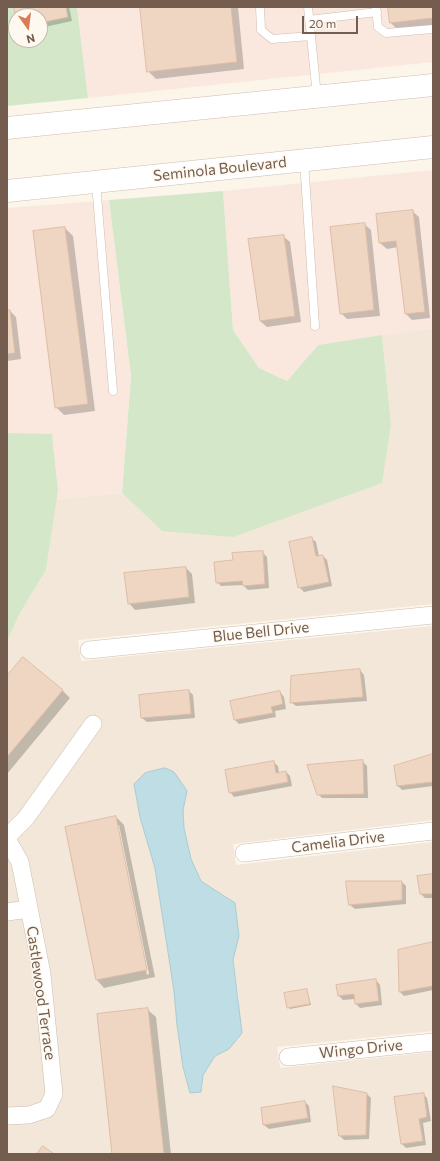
<!DOCTYPE html>
<style>
body{margin:0}
#map{position:relative;width:440px;height:1161px;overflow:hidden;background:#fbf5ea;font-family:Commissioner,sans-serif}
canvas{display:block}
.frame{position:absolute;inset:0;border:8px solid #745d4f;pointer-events:none}
.north{position:absolute;left:8px;top:8px;width:40px;height:40px;box-sizing:border-box;background:#fef9f0;border:1px solid #c7bbb0;border-radius:50%;rotate:166deg;font-size:11px;font-weight:700;line-height:16px;text-align:center;color:#745d4f}
.north::after{content:'';display:block;margin:auto;width:14px;height:18px;background:#db7a59;clip-path:polygon(50% 0,100% 100%,50% 72%,0 100%)}
.scale{position:absolute;left:302px;top:16px;width:56px;height:18px;box-sizing:border-box;border:2px solid #745d4f;border-top:0;padding-left:5px;font-size:12px;line-height:14px;white-space:nowrap;color:#745d4f;-webkit-text-stroke:3px #fef9f0;paint-order:stroke}
</style>
<div id="map">
<canvas width="440" height="1161"></canvas>
<div class="frame"></div>
<div class="north">N</div>
<div class="scale">20 m</div>
</div>
<script>
const c = document.querySelector('canvas').getContext('2d');
c.lineJoin = 'round';
function fillPath(path, color) { c.fillStyle = color; c.fill(path, 'evenodd'); }
function stroke(path, color, width, dash) { c.strokeStyle = color; c.lineWidth = width; c.lineCap = dash ? 'butt' : 'round'; c.setLineDash(dash || []); c.stroke(path); }
function drawText(font, color, halo, rows, align = 'center') {
  c.font = font + ' Commissioner,sans-serif'; c.lineWidth = 3; c.setLineDash([]); c.textBaseline = 'middle'; c.strokeStyle = halo; c.fillStyle = color; for (const [text, x, y, turn = 0] of rows) {
    c.save(); c.translate(x, y); c.rotate((+turn || 0) * Math.PI / 180); c.textAlign = isNaN(turn) ? turn : align; if (halo) c.strokeText(text, 0, 0); c.fillText(text, 0, 0); c.restore();
  }
}
fillPath(new Path2D(`
 M433,328V604L78,640L81,661L433,626V820L233,844L236,865L433,842V1031L277,1047L280,1068L433,1052V1154H7V641L20,613L46,570L56,499L122,493L162,531L391,424L382,335ZM134,784L187,791L183,810L184,828L191,859L201,881L235,903L239,936L233,960L239,1000L229,1049L215,1056L203,1075L202,1092L190,1093L183,1067L177,1025L174,991L155,868L140,817Z`), '#f2e7d8');
fillPath(new Path2D(`
 M77,7H433V62L88,98Z
 M433,170V328L318,345L287,381L259,368L233,330L223,191Z
 M109,200L131,376L122,493L56,499L58,490L52,435L7,433V208Z`), '#fae8de');
fillPath(new Path2D(`
 M7,7H77L88,98L7,106ZM16,16H40V40H16Z
 M223,191L233,330L259,368L287,381L318,345L382,335L391,424L382,483L233,537L162,531L122,493L131,376L109,200Z
 M7,433L52,434L58,490L46,570L20,613L7,641Z`), '#d4e8c9');
const water = new Path2D(`
 M165,768L174,772L187,791L183,810L184,828L191,859L201,881L235,903L239,936L233,960L242,1033L229,1049L215,1056L203,1075L201,1092L190,1093L183,1067L177,1025L174,991L155,868L140,817L134,784L145,773Z`);
fillPath(water, '#bfdde4');
stroke(water, '#a6ccd5', 1);
fillPath(new Path2D(`
 M15,7H69L72,21L40,28V16H17Z
 M141,7H238L244,69L156,79L148,71Z
 M389,7H433V25L397,29L391,23Z
 M412,211L419,217L430,318L412,320L406,314L398,247L387,249L380,243Z
 M364,224L371,230L380,316L347,319L341,313Z
 M65,228L73,236L95,411L64,415L56,407Z
 M283,236L290,242L301,322L267,327L260,321Z
 M7,311H10L16,317L21,359L7,361Z
 M311,538L316,542L319,557L323,556L327,560L332,586L304,592L299,587Z
 M262,552L267,557L269,588L248,590L243,585L221,586L217,582L234,561Z
 M186,568L192,574L195,603L135,610L129,603Z
 M360,670L364,675L367,701L296,706L291,702Z
 M7,677L62,690L70,698L7,774Z
 M189,691L193,695L195,718L147,722L142,718Z
 M280,692L284,697L286,709L275,711L276,717L239,724L235,720L231,701Z
 M433,755V786L402,790L398,786Z
 M273,762L278,766L279,773L286,772L290,776L292,786L234,797L230,792Z
 M363,762L367,766L368,798H322L318,794Z
 M116,817L124,825L155,977L104,988L97,980L66,828ZM117,825H119L149,974L147,975Z
 M433,875V898H425L421,894Z
 M402,882L406,886V904L355,909L350,905Z
 M433,943V990L404,996L400,992Z
 M376,980L380,985L382,1005L360,1008L356,1004L355,999L343,1000L339,996Z
 M307,990L311,1005L290,1009L288,1007Z
 M148,1010L156,1017L171,1154H113Z
 M366,1093L371,1098L369,1139L344,1140L340,1136Z
 M423,1094L427,1098L431,1121L423,1123L426,1145L406,1148L402,1144Z
 M305,1102L309,1106L311,1122L269,1129L264,1125Z`), '#0003');
const building = new Path2D(`
 M14,7H66L68,17L40,23V16H16Z
 M140,7H231L237,62L147,72Z
 M388,7H433V18L390,23Z
 M413,210L425,312L405,314L396,241L379,243L376,214Z
 M365,223L374,310L340,314L330,227Z
 M65,227L88,404L55,408L33,231Z
 M284,235L295,316L260,321L248,239Z
 M7,310H10L15,353L7,354Z
 M312,537L316,556L323,555L329,582L298,588L289,542Z
 M263,551L265,584L243,586L242,581L216,583L214,562L233,560L232,553Z
 M186,567L189,597L128,604L124,573Z
 M23,657L63,690L7,757V676Z
 M360,669L363,697L290,703L291,676Z
 M189,690L191,714L141,718L139,695Z
 M280,691L283,704L271,707L273,713L234,720L230,701Z
 M433,754V782L397,786L394,766Z
 M363,760L364,794L317,795L307,765Z
 M274,761L276,773L286,771L288,782L229,793L225,770Z
 M116,816L147,970L96,980L65,827Z
 M433,874V894H420L417,876Z
 M346,881H402V900L349,905Z
 M433,942V986L399,992L398,950Z
 M376,979L379,1001L355,1004L354,994L338,996L336,985Z
 M307,989L310,1004L287,1008L284,993Z
 M148,1008L164,1154H112L97,1014Z
 M333,1086L367,1093L366,1135L339,1136Z
 M424,1093L427,1117L419,1119L423,1141L401,1144L394,1097Z
 M305,1101L308,1118L263,1125L261,1108Z
 M43,1146L54,1154H37Z`);
fillPath(building, '#eed6c3');
stroke(building, '#e0bda5', 1);
const lane = new Path2D(`
 M260,7L261,30L272,39L311,36
 M308,7L317,96
 M376,7L378,27L386,33L433,29
 M309,20L377,12
 M304,161L315,326
 M96,183L113,391`);
const street = new Path2D(`
 M89,650L433,615
 M7,837L26,818L93,724
 M7,839L20,862L42,974L54,1094L47,1109L29,1115L7,1116
 M244,853L433,831
 M7,912L29,909
 M288,1057L433,1042`);
const secondary = new Path2D(`
 M7,128L433,85
 M7,191L433,147`);
stroke(lane, '#cdbdb0', 9);
stroke(street, '#cdbdb0', 18);
stroke(secondary, '#cfbeae', 23);
stroke(lane, '#fff', 8);
stroke(street, '#fff', 17);
stroke(secondary, '#fff', 22);
drawText('15px', '#745d4f', '#fef9f0', [
 ["Seminola Boulevard",220,169,-6],
 ["Blue Bell Drive",261,632,-6],
 ["Camelia Drive",338,842,-7],
 ["Castlewood Terrace",41,993,82],
 ["Wingo Drive",361,1049,-6]
]);
</script>
